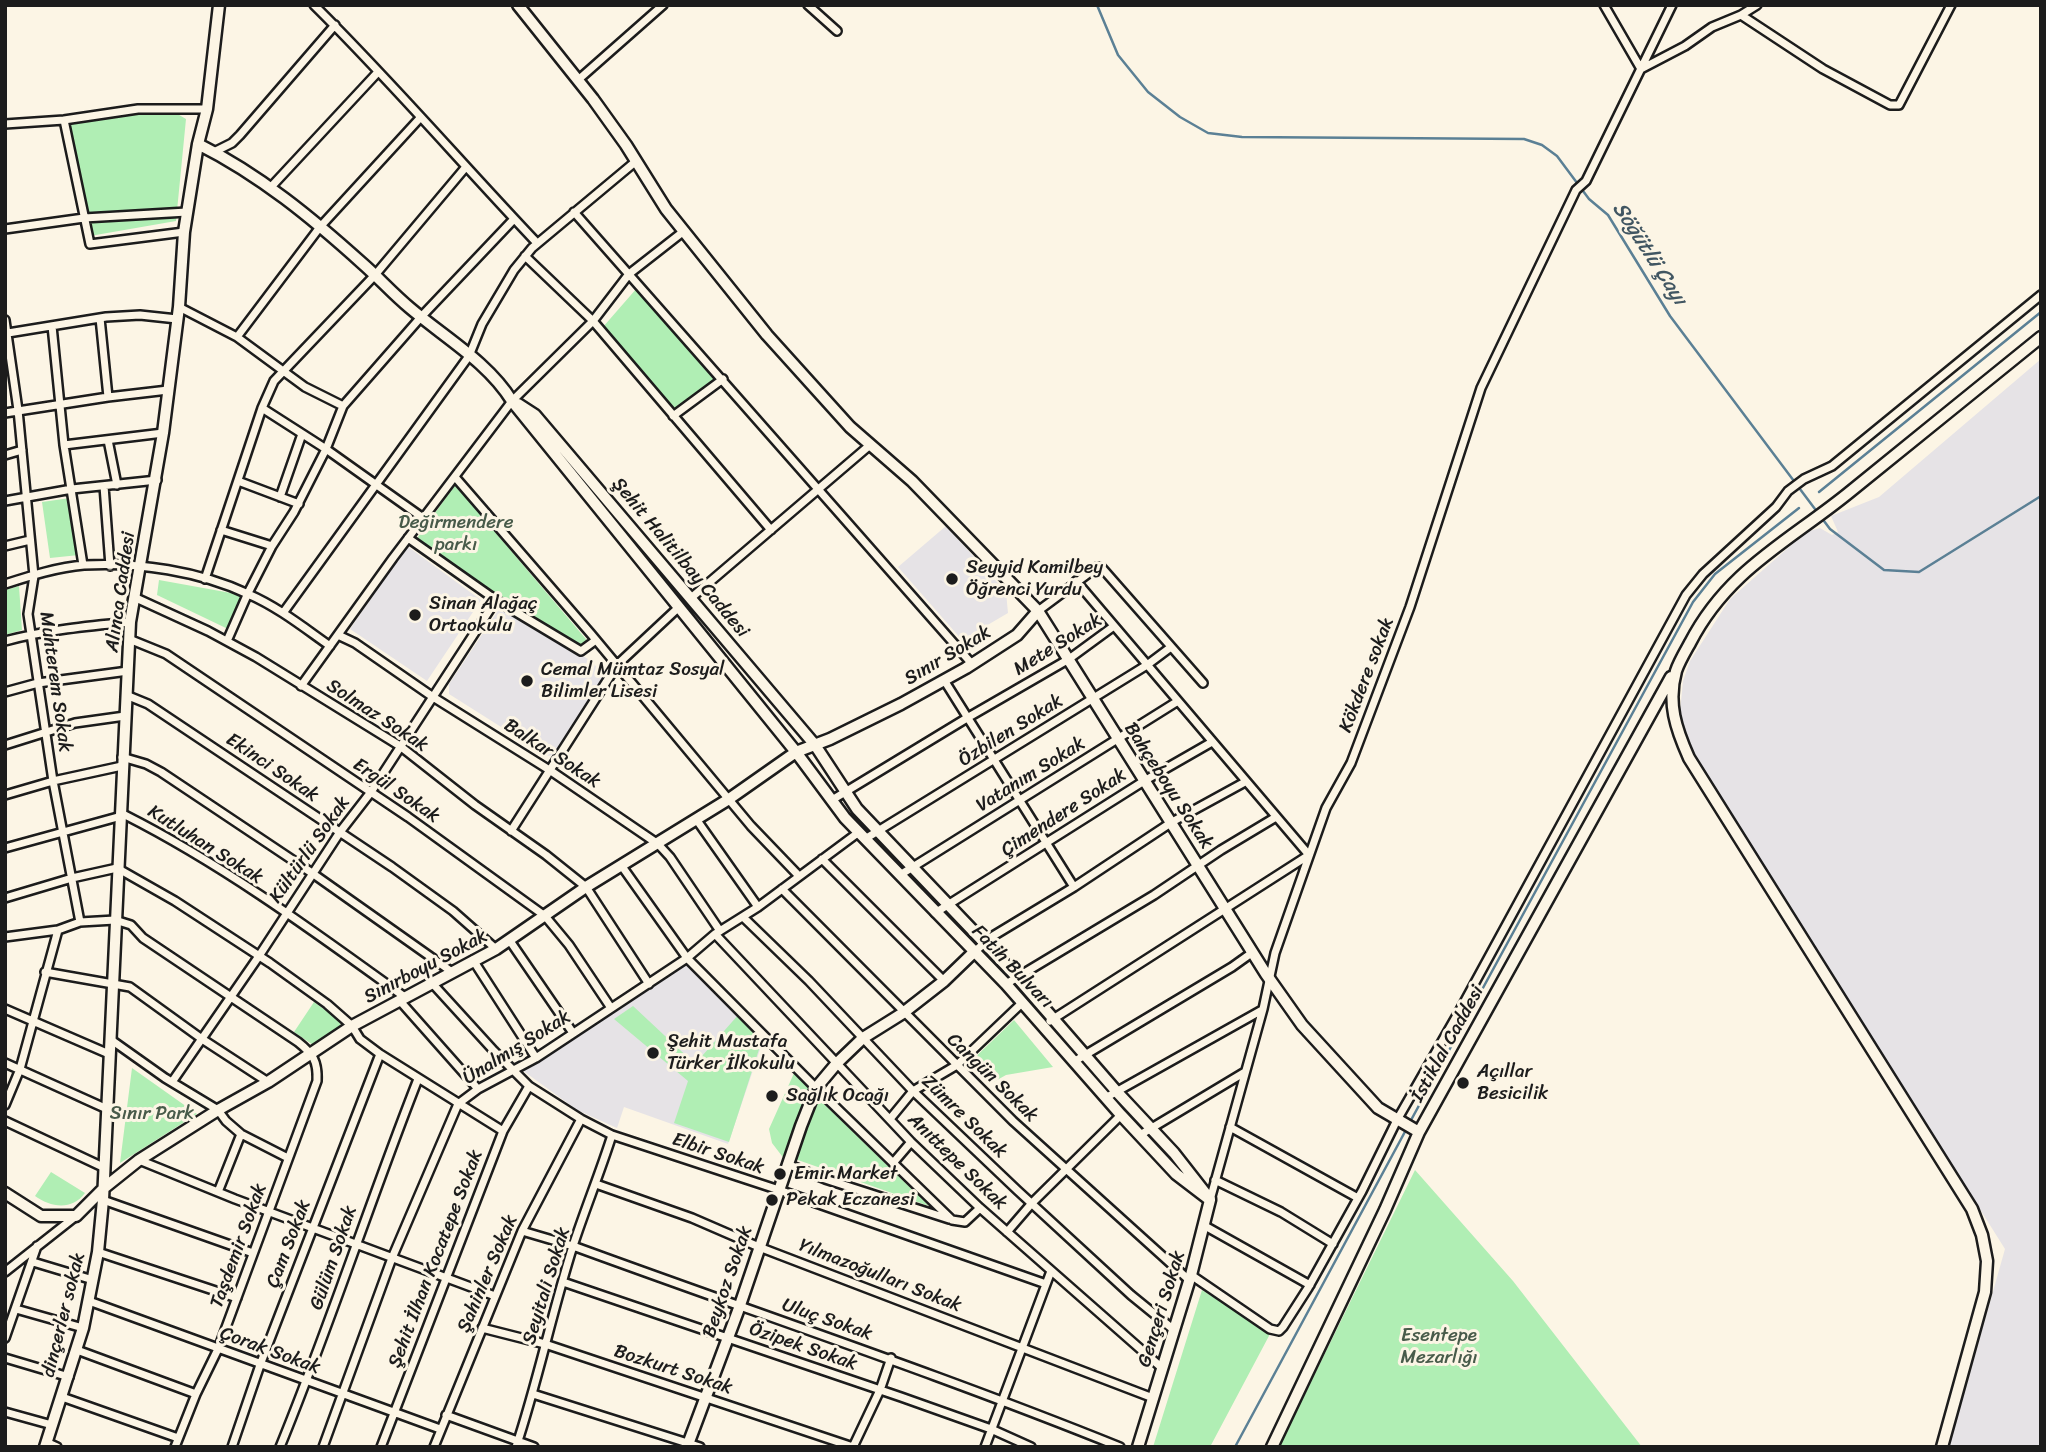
<!DOCTYPE html>
<meta charset="utf-8">
<style>
body{margin:0}
#map{position:relative;width:2046px;height:1452px;overflow:hidden;background:#fcf5e5;font-family:Sriracha,sans-serif}
canvas{display:block}
.frame{position:absolute;inset:0;border:7px solid #1c1c1c;pointer-events:none}
</style>
<div id="map">
<canvas width="2046" height="1452"></canvas>
<div class="frame"></div>
</div>
<script>
const c = document.querySelector('canvas').getContext('2d');
c.lineJoin = 'round';
function fillPath(path, color) { c.fillStyle = color; c.fill(path, 'evenodd'); }
function stroke(path, color, width, dash) { c.strokeStyle = color; c.lineWidth = width; c.lineCap = dash ? 'butt' : 'round'; c.setLineDash(dash || []); c.stroke(path); }
function drawText(font, color, halo, rows, align = 'center') {
  c.font = font + ' Sriracha,sans-serif'; c.lineWidth = 6; c.setLineDash([]); c.textBaseline = 'middle'; c.strokeStyle = halo; c.fillStyle = color; for (const [text, x, y, turn = 0] of rows) {
    c.save(); c.translate(x, y); c.rotate((+turn || 0) * Math.PI / 180); c.textAlign = isNaN(turn) ? turn : align; if (halo) c.strokeText(text, 0, 0); c.fillText(text, 0, 0); c.restore();
  }
}
fillPath(new Path2D(`
 M2041,359V1447H1949L2005,1249L1723,801L1686,739L1680,712L1683,681L1690,661L1730,599L1806,532L1820,528L1832,535L1838,532L1831,516L1879,497Z
 M946,526L1006,592L1008,613L962,640L898,567Z
 M407,546L481,600L427,681L350,629Z
 M503,608L593,662L603,677L554,755L547,756L449,694V684L499,609Z
 M687,958L765,1035L728,1144L624,1107L617,1128L577,1110L522,1070Z`), '#e6e3e6');
fillPath(new Path2D(`
 M169,109L186,119L176,221L90,236L69,124Z
 M637,288L718,380L675,412L603,327Z
 M455,485L591,645L581,653L415,541Z
 M70,498L79,555L50,558L42,502Z
 M159,580L242,595L228,629L157,595Z
 M19,586L22,630L5,635V590Z
 M314,1002L339,1020L341,1026L316,1047L294,1032Z
 M633,1006L695,1064L739,1014L763,1037L729,1142L674,1123L688,1081L614,1019Z
 M1014,1020L1053,1067L1006,1075L990,1084L968,1064Z
 M132,1068L197,1114L120,1163Z
 M795,1071L815,1092L785,1160L772,1143L769,1129Z
 M817,1097L929,1206L795,1159Z
 M1415,1170L1513,1281L1642,1447H1279Z
 M51,1172L85,1193C72,1211 50,1207 35,1196Z
 M1202,1290L1270,1334L1210,1447H1153Z`), '#b0eeb4');
stroke(new Path2D(`
 M1097,5L1118,55L1148,92L1180,117L1208,133L1242,137L1524,139L1542,145L1557,156L1589,199L1608,215L1670,316L1830,529L1884,570L1919,572L2041,496
 M1819,492L2041,312
 M1410,1122L1693,602L1715,574L1799,508
 M1235,1447L1407,1128`), '#5b8095', 2.5);
const street = new Path2D(`
 M314,5C391,81 462,164 537,243
 M808,5L837,31
 M1604,5L1641,69L1685,46L1712,27L1741,15L1757,5
 M1741,15L1823,69L1890,105H1899L1951,5
 M578,80L663,5
 M64,120L90,244L184,232
 M5,124L64,120L138,109H207
 M214,152L232,143L240,135L335,25
 M271,187L378,72
 M574,212L972,664
 M5,229L84,218L187,212
 M525,256L593,321L771,530
 M179,307L237,337
 M100,318L108,397L168,390
 M5,320L18,410L34,576L28,614L53,781L80,922
 M52,326L64,445L83,565
 M8,333L106,317L140,315L177,319
 M343,406L305,387L237,337L320,227L420,118
 M262,408L326,449L423,518
 M5,413L108,397
 M673,416L723,379
 M108,440L117,485
 M64,445L163,433
 M5,455L22,450
 M455,477L591,634L751,826L799,876
 M238,481L299,504
 M104,486L110,566
 M280,497L302,434
 M5,501L72,489L157,480
 M221,530L272,546
 M408,538L496,600L581,651L596,640
 M5,546L30,540
 M205,579L262,408L274,381L375,275L465,168
 M5,584C30,576 58,567 84,565C138,562 199,571 248,594C278,607 303,627 330,646
 M136,598L208,631L256,657L400,746L475,805L546,855L586,887L649,984
 M691,598L870,445
 M1038,611L1097,567L1102,568L1203,683
 M283,613L469,356L482,324L514,270L532,248L635,162
 M338,635L355,643L433,697L551,771L658,844L670,857L720,931
 M129,639L166,654L408,817L545,916L569,945L611,1008
 M5,641C46,630 88,626 130,622
 M227,641L248,593L272,546L294,512L326,449L343,406L421,317L514,219
 M944,680L1074,887
 M301,686L393,558L512,401L593,321L629,274L684,231
 M5,692L38,683L128,671
 M126,695L148,704L392,867L453,911L496,949
 M5,745L75,723L125,716
 M122,757L146,764L161,772L312,873L452,972
 M5,795L53,781L122,766
 M832,800L967,718L1069,659L1114,626
 M696,819L758,907
 M511,831L617,665L679,607
 M865,839L1147,665L1171,647
 M5,848L125,815C224,865 316,933 406,998
 M822,859L944,981
 M621,865L687,958L816,1088L952,1220L965,1222L980,1208
 M900,875L1178,701
 M782,889L1013,1121L1189,1280
 M5,898L72,878L117,868L175,901L270,963L327,1004L352,1026L360,1039L380,1054L503,1131
 M935,913L1144,781L1212,742
 M743,917L809,981L913,1091L1017,1190L1131,1295L1174,1330
 M715,934L911,1142L980,1208L1162,1368
 M5,937L58,930L80,922L115,920L131,925L143,938L298,1042C313,1054 318,1061 317,1081L218,1349L196,1394L175,1447
 M510,941L573,1033
 M974,952L993,936L1074,887L1172,822L1245,782
 M473,960L536,1058
 M45,972L130,987L202,1039L268,1082
 M432,983L494,1051L529,1086L581,1119L612,1135L779,1190L1046,1284
 M1006,984L1154,895L1221,850L1276,817
 M400,1001L478,1089
 M5,1009L109,1054
 M1050,1021L1309,855L1076,581
 M110,1039L165,1078L218,1110L226,1121L241,1134L288,1158
 M1075,1061L1232,967L1253,952
 M5,1063L107,1109
 M172,1082L259,956L340,832L371,792L496,600
 M1107,1097L1262,1010
 M5,1105L20,1069L58,930
 M890,1119L913,1091L957,1065L1023,1002
 M5,1121L105,1168
 M1230,1127L1358,1198
 M1140,1135L1245,1072
 M139,1160L235,1199L495,1296
 M893,1163L911,1142
 M787,1164L825,1179L949,1219
 M1215,1180L1281,1212L1333,1244
 M596,1184L692,1218L759,1247L1153,1398
 M218,1192L241,1134
 M103,1200L253,1253
 M1210,1200L1263,1009L1275,953L1326,808L1351,763L1410,607L1481,388L1576,190L1586,181L1672,5
 M1205,1226L1310,1285
 M522,1231L573,1246C756,1313 939,1374 1120,1447
 M1007,1232L1032,1203L1121,1115
 M98,1252L237,1298
 M33,1262L93,1280
 M5,1272L76,1216
 M1191,1275L1270,1329L1279,1331L1283,1327L1308,1288L1362,1191L1397,1120L1460,1010L1686,595L1703,574L1776,507L1788,491L1804,479L1832,466L2041,295
 M563,1282L901,1397L991,1429L1031,1447
 M89,1301L440,1429
 M16,1309L83,1328
 M482,1328L545,1344L853,1447
 M5,1338L37,1246
 M77,1350L196,1394
 M5,1358L69,1377
 M533,1394L700,1447
 M62,1397L178,1438
 M5,1412L52,1425
 M446,1415L534,1447
 M46,1442L57,1447
 M232,1447L260,1365L380,1054
 M280,1447C330,1325 370,1201 418,1079
 M323,1447L392,1258L458,1104L478,1089L536,1058L687,958L715,934L758,907L859,832
 M381,1447L503,1131L529,1086
 M434,1447L522,1231L581,1119
 M516,1447C538,1381 552,1312 573,1246C585,1209 600,1173 612,1135
 M853,1447L880,1390L891,1358
 M985,1447L1051,1271`);
const secondary = new Path2D(`
 M518,5L593,99L626,145L666,209L767,335L850,427L912,481L1038,611L1266,974L1302,1025L1378,1108L1419,1132
 M198,144C260,175 312,218 363,264C379,278 393,294 410,308C444,337 488,362 512,401L796,752L845,818L1006,984L1121,1115L1176,1174L1210,1200
 M518,404L535,415L815,745L857,809L1017,977L1117,1092L1174,1153L1210,1199
 M5,1193L41,1216H76L104,1188L139,1160L218,1110L268,1082L352,1026L496,949L586,887L729,799L796,752L830,739L901,704L966,668L1017,635L1038,611
 M45,1447L83,1328L98,1252L103,1200L130,622L163,433L179,307L184,232L198,144L207,109L219,5
 M687,1447L738,1311L801,1126L816,1088L837,1063L863,1038L903,1013L944,981L974,952
 M1138,1447L1191,1275L1210,1200
 M1272,1447L1385,1210L1419,1132L1671,677
 M1942,1447L1985,1292L1987,1261L1982,1235L1972,1209L1689,758C1676,729 1667,703 1676,671C1679,662 1685,652 1690,643C1728,569 1790,541 1851,491C1914,440 1978,388 2041,337`);
stroke(street, '#1c1c1c', 12);
stroke(secondary, '#1c1c1c', 15);
stroke(street, '#fcf5e5', 7);
stroke(secondary, '#fcf5e5', 10);
for (const [x, y, r, color] of [
 [952,579,7,"#1c1c1c"],
 [415,615,7,"#1c1c1c"],
 [527,681,7,"#1c1c1c"],
 [653,1053,7,"#1c1c1c"],
 [1463,1083,7,"#1c1c1c"],
 [772,1096,7,"#1c1c1c"],
 [780,1174,7,"#1c1c1c"],
 [772,1200,7,"#1c1c1c"]
]) { const dot = new Path2D(); dot.arc(x, y, r, 0, 2 * Math.PI); c.fillStyle = color; c.fill(dot); stroke(dot, '#fcf5e5', 2.5); }
drawText('19px', '#485b4a', '#fcf5e5', [
 ["Değirmendere",456,523],
 ["parkı",456,545],
 ["Sınır Park",152,1114],
 ["Esentepe",1439,1336],
 ["Mezarlığı",1439,1358]
]);
drawText('19px', '#1c1c1c', '#fcf5e5', [
 ["Şehit Halitilbay Caddesi",680,558,50],
 ["Alınca Caddesi",121,592,-82],
 ["Mete Sokak",1058,645,-32],
 ["Sınır Sokak",948,656,-31],
 ["Kökdere sokak",1367,675,-69],
 ["Muhterem Sokak",55,682,82],
 ["Solmaz Sokak",377,716,33],
 ["Özbilen Sokak",1011,731,-32],
 ["Balkar Sokak",552,754,33],
 ["Ekinci Sokak",272,768,34],
 ["Vatanım Sokak",1031,775,-32],
 ["Bahçeboyu Sokak",1168,786,57],
 ["Ergül Sokak",396,791,34],
 ["Çimendere Sokak",1064,813,-33],
 ["Kutluhan Sokak",205,845,32],
 ["Kültürlü Sokak",310,850,-55],
 ["Sınırboyu Sokak",426,967,-28],
 ["Fatih Bulvarı",1012,967,46],
 ["İstiklal Caddesi",1448,1044,-61],
 ["Ünalmış Sokak",517,1048,-32],
 ["Cangün Sokak",992,1078,44],
 ["Zümre Sokak",964,1117,44],
 ["Elbir Sokak",718,1154,18],
 ["Anıttepe Sokak",957,1162,44],
 ["Çam Sokak",289,1244,-69],
 ["Taşdemir Sokak",239,1246,-70],
 ["Gülüm Sokak",334,1258,-71],
 ["Şehit İlhan Kocatepe Sokak",436,1259,-69],
 ["Şahinler Sokak",488,1274,-67],
 ["Yılmazoğulları Sokak",880,1276,21],
 ["Beykoz Sokak",728,1282,-71],
 ["Seyitali Sokak",547,1286,-73],
 ["Gençeri Sokak",1162,1309,-73],
 ["dinçerler sokak",64,1315,-76],
 ["Uluç Sokak",827,1320,19],
 ["Özipek Sokak",803,1347,19],
 ["Çorak Sokak",270,1351,20],
 ["Bozkurt Sokak",673,1370,18]
]);
drawText('19px', '#1c1c1c', '#fcf5e5', [
 ["Seyyid Kamilbey",966,568],
 ["Öğrenci Yurdu",966,590],
 ["Sinan Alağaç",429,604],
 ["Ortaokulu",429,626],
 ["Cemal Mümtaz Sosyal",541,670],
 ["Bilimler Lisesi",541,692],
 ["Şehit Mustafa",667,1042],
 ["Türker İlkokulu",667,1064],
 ["Açıllar",1477,1072],
 ["Besicilik",1477,1094],
 ["Sağlık Ocağı",786,1096],
 ["Emir Market",794,1174],
 ["Pekak Eczanesi",786,1200]
], 'left');
drawText('italic 21px', '#415662', '#fcf5e5', [
 ["Söğütlü Çayı",1649,254,57]
]);
</script>
